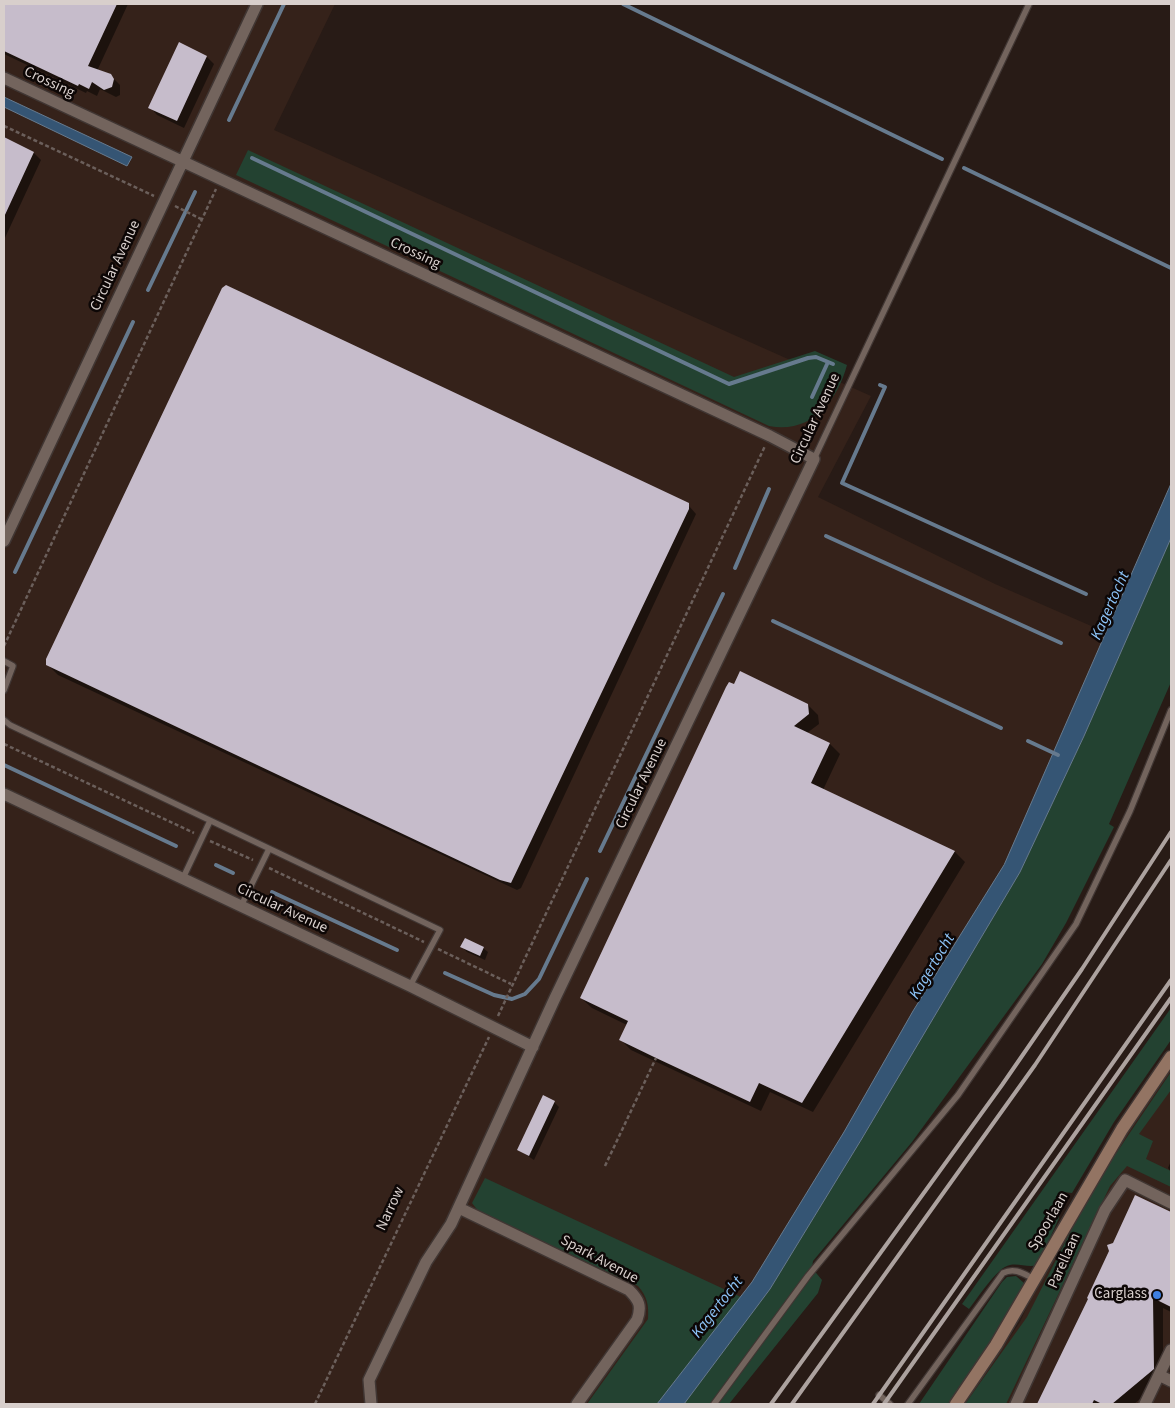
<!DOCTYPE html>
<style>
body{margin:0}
#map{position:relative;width:1175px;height:1408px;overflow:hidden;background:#281b16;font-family:"Source Sans 3",sans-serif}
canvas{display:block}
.frame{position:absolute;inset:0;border:5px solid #d8cfcc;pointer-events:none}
</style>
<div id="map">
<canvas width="1175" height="1408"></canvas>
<div class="frame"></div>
</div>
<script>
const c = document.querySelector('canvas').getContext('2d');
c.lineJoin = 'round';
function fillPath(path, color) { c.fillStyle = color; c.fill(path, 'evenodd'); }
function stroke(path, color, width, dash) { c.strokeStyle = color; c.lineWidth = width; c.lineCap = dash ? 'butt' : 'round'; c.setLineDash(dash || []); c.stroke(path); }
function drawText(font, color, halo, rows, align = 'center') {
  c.font = font + ' "Source Sans 3",sans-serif'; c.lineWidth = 5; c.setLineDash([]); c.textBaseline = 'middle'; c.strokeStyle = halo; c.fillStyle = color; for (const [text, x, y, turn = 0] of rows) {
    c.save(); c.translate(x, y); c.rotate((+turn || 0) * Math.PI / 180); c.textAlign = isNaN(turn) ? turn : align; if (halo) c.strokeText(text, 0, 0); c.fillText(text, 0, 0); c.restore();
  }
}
fillPath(new Path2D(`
 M4,4H335L274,130L871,396L818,497L995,584L1121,639L1005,872L760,1287L671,1404H4Z
 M1171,1061V1404H964L1020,1322L1075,1202Z`), '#35221a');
fillPath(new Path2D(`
 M248,150L734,377L815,351L847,365C837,402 811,434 769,426L236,175Z
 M1171,538V682L1109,824L1114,827L1066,923L1042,964L912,1142L813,1261L812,1268L822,1280L818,1293L729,1404H684L770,1289L861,1140L1020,872L1084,736Z
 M1171,1008V1040L1114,1122L1072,1193L1063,1192L1058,1204L1059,1218L1038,1265C1028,1268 1019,1263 1010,1265C997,1267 978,1298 969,1309L962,1304Z
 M1171,1072V1090L1139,1134L1153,1141L1146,1159L1171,1171V1187L1127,1166L1110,1186L1006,1404H965L1027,1317L1092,1189Z
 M485,1178L741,1297L657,1404H587L648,1319C649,1305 647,1296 638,1286L479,1212L472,1203Z
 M1016,1276L1024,1283V1290L986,1354L949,1404H919L1002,1282L1007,1277Z`), '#234231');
const water = new Path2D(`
 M4,97L132,157L127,166L4,107Z
 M1171,484V538L1084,736L1020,872L861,1140L770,1289L684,1404H657L752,1282L844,1132L913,1011L1004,865Z`);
fillPath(water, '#355574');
stroke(water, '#667a8e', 1);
fillPath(new Path2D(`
 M4,4H128L97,71L112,77L120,85V95L116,97L100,89L97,96L87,91L86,93L4,54Z
 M207,57L214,64L184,128L157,115L150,107Z
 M4,139L34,153L41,160L4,240Z
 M689,506L696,514L521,888L517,890L58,675L50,667Z
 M808,705L818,715L819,724L807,733L830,744L840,754L823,790L955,852L965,862L813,1112L770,1092L761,1111L631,1050L621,1040L627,1025L592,1008L581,998Z
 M462,947L483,948L488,952L485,960L467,952Z
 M554,1102L559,1107L534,1160L519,1150Z
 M1171,1161V1172L1168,1168Z
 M1136,1197L1171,1214V1312L1163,1308V1380L1134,1404H1038L1090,1300Z`), '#0007');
stroke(new Path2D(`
 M623,4L942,159
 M229,120L284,4
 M252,158L729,384L808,358L816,357L833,364
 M964,168L1171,268
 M148,290L195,192
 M880,385L885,387L842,483L1086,594
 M812,397L828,362
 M826,536L1061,643
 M735,568L769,489
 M15,572L133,322
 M773,621L1001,728
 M1028,741L1058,755
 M4,765L176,846
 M600,851L723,594
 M216,865L233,873
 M272,892L397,950
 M445,973L494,995L512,999L525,994L539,979L587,879`), '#667a8e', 4);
fillPath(new Path2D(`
 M4,4H117L88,66L111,74L114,79L112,87L104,90L92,82L89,89L79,84L78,86L4,51Z
 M179,42L207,56L177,121L148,108Z
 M4,137L34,152L4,217Z
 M226,285L689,503V509L511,883L500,880L46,665V659L222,288Z
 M740,671L808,704L809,714L794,726L830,743L811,783L955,851L802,1103L759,1083L750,1102L654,1057L619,1040L628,1021L580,998L726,687L729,682L734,684Z
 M465,938L484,947L480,956L460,947Z
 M543,1095L555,1101L529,1156L517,1150Z
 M1135,1195L1171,1212V1307L1153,1298L1154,1369L1112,1404H1102L1094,1400L1092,1404H1037L1088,1299L1087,1298L1109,1251L1107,1245L1113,1243Z`), '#c6bccb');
const lane = new Path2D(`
 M814,459L1029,4
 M4,661L13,666L4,690
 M4,720L10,725L440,930L410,986
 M183,878L210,821
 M241,906L269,849
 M879,1395L890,1404
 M714,1404L808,1276L958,1095L1076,924L1130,811L1171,710
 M908,1404L1003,1273C1015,1267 1024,1274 1034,1279`);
const street = new Path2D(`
 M4,78L770,436L814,459L555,998L451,1224L426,1262L369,1380L371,1404
 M4,541L257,4
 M4,794L410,986L533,1047
 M459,1208L629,1290C639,1300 642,1306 637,1320L577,1404
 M1159,1375L1171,1381
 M1016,1404L1105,1210L1125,1180L1171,1203
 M1145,1404L1171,1350`);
const secondary = new Path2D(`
 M956,1404L996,1345L1122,1129L1171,1057`);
stroke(lane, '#403633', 8);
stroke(street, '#403633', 14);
stroke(secondary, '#403633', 15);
stroke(new Path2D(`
 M4,126L154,196
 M175,206L203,220
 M4,646L216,189
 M4,744L194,833
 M210,841L253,860
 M269,868L424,942
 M438,949L511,984
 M498,1016L765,446
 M605,1166L656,1058
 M315,1404L489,1037`), '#6b5f5b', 2.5, [4, 2.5]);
stroke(lane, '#73645d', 5.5);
stroke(street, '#73645d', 11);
stroke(secondary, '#937463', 12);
stroke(new Path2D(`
 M771,1404L1002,1085L1082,969L1171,832
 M792,1404L1035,1065L1171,860
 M873,1404L1171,980
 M884,1404L1171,998`), '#aca29f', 4);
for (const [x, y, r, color] of [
 [1157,1295,5,"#3f7fe0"]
]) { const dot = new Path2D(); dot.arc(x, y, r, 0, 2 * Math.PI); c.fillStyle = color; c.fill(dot); stroke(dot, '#0d0706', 2); }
drawText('15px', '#d8cfcc', '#0d0706', [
 ["Crossing",49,83,25],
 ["Crossing",415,254,25],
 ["Circular Avenue",116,266,-65],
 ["Circular Avenue",816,419,-65],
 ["Circular Avenue",642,784,-64],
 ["Circular Avenue",282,909,25],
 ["Narrow",391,1209,-65],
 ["Spoorlaan",1049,1222,-60],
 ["Spark Avenue",599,1260,28],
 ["Parellaan",1065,1261,-66]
]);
drawText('15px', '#d8cfcc', '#0d0706', [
 ["Carglass",1147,1295]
], 'right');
drawText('italic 16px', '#8dc4f8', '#0d0706', [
 ["Kagertocht",1111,606,-66],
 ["Kagertocht",933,967,-59],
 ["Kagertocht",718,1308,-52]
]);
</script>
